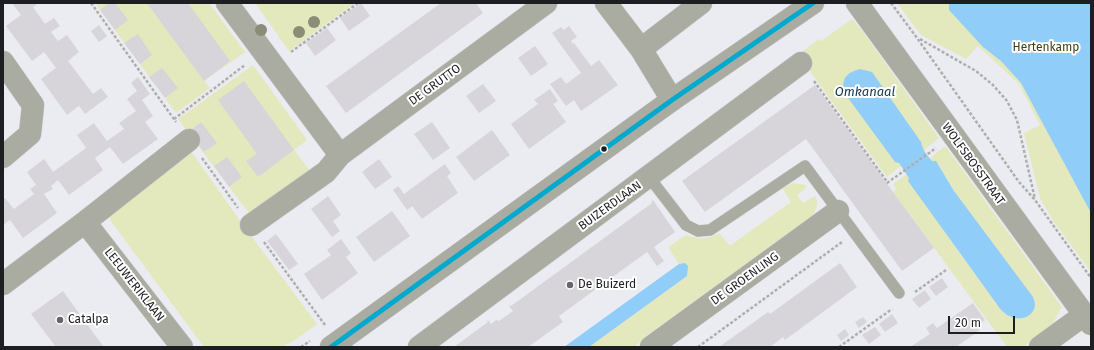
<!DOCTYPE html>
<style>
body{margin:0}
#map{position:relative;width:1094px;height:350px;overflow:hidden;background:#ebecf2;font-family:"Fira Sans",sans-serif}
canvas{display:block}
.frame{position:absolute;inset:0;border:4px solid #1c1e21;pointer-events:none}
.scale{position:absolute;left:948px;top:316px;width:67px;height:18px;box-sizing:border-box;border:2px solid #1c1e21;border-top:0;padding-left:5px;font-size:12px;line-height:14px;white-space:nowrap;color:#1c1e21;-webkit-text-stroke:3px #fff;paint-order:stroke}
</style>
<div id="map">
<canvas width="1094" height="350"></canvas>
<div class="frame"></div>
<div class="scale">20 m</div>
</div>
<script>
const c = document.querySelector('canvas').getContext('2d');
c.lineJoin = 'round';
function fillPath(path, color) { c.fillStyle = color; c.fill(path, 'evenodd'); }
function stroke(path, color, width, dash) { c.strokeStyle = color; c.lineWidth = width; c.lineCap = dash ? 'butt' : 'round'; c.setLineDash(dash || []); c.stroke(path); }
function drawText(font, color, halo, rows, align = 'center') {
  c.font = font + ' "Fira Sans",sans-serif'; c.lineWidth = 4; c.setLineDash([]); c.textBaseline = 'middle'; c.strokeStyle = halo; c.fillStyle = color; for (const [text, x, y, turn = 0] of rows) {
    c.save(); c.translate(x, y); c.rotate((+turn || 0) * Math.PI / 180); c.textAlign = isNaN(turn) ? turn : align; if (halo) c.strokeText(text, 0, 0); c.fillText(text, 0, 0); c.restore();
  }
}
fillPath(new Path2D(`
 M95,3H209L245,52L204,81L210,88L176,113Z
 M255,3H355L289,51Z
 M897,3H1091V272L1054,222L1040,198L1024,133L1040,125L1019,84L978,46L966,59L921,35Z
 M852,19L861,29L939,138L924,150L922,148L899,163L901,166L887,177L798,55L819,39L821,41Z
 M253,65L307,140L294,150L312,173L251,216L178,119Z
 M944,147H946L1062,307L1050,328L1024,347H1007L893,192L896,189L893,184L907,174L951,241L1001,310L1010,317L1019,318L954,191L936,161H932L930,158Z
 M190,150L246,229L317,324L295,340L282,347H204L113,224L105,211Z
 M793,183L806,185V188L797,195L803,203L815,196C819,203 817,209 812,216L646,336L643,340L634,347H589L687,276L685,263L679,264L668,247L686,235C697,239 709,240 719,233L729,245H731L791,202L782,188Z`), '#e4e8bd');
fillPath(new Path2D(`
 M949,3H1091V213L1021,83L1001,61L983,47L949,10Z
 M860,69L872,72L921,142C922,149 927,155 932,161H936L954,191L1033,297C1041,314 1022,323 1009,316C1006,315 1004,312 1001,310L908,181L909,178L899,163L895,162L843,91C843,76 847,73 860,69Z
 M685,263L688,266L687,276L589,347H564L679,264Z`), '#91cdf9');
fillPath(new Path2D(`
 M12,3H39L33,7L45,24L54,18L60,26L51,32L58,41L67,35L79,52L68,61L93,94L101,88L108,97L85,114L79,106L67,115L41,79L56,68L44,52L32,61L6,26L21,15Z
 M109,3H115L128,20L115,30L100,10Z
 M147,3H188L230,61L204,81Z
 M361,3L370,16L349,31L340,18Z
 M441,3H476L483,13L346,113L326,86Z
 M99,25L107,36L99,42L91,31Z
 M569,26L577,37L571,41L573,44L574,43L591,66L599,60L618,85L581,111L574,100L566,106L550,84L561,77L566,84L581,73L552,33L561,27L564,30Z
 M327,28L336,40L315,56L306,43Z
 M138,34L152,55L140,64L124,43Z
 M535,46L548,64L531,76L518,58Z
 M162,68L178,88L165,98L149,77Z
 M138,77L150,94L142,100L153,116L145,122L158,139L123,164L110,147L95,158L103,170L69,195L58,180L51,186L53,189L44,194L57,213L23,238L10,220L3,225V200L5,198L14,209L34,194L30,189L36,185L27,172L44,159L53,172L86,148L77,135L94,123L107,141L124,129L119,123L136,111L127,99L137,91L131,83Z
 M244,81L294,150L258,177L246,161L257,154L218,100Z
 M483,84L496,101L479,113L466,96Z
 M815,85L934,248L902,271L806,139L705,212L682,181Z
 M550,89L558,101L553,104L566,122L529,149L511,124L538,104L534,100Z
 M201,122L217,143L204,152L189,132Z
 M432,122L450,148L433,160L414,134Z
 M492,130L510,155L474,181L456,157Z
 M227,157L242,177L229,187L214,166Z
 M379,159L392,177L375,189L362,172Z
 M445,164L451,173L447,176L458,193L422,219L412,206L407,210L393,190L398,186L404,194Z
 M328,196L341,215L333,221L340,231L332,237L311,209Z
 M653,200L675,232L654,247L664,261L657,266L647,252L559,316L563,322L528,347H454L488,322L487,321L488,320L491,324L496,320L499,321L513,311L508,305L511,306L652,203L651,202Z
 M392,211L410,236L374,262L356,237Z
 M276,234L298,264L289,270L267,241Z
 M341,239L351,253L346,257L358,273L322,300L304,274L331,255L327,250Z
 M840,263L857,287L785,340L783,337L770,347H719L768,312L770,314Z
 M942,278L948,287L936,296L929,287Z
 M925,290L931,299L919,308L912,299Z
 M63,291L89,327L104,347H56L31,314Z
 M973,303L985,320L977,326L980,330L956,347H910L930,334L926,328L933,323L937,328Z
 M892,314L898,323L885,332L879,324Z
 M863,317L867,322L859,328L855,322Z
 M875,327L881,335L869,344L862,335Z
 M845,329L849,335L841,341L837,335Z`), '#d7d5d9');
const service = new Path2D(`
 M649,177L686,225L698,231L710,230L805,166L899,293`);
const minor = new Path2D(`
 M227,3L340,155
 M606,3L641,49L672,100
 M641,49L701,3
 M3,62L33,105L30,134L3,157
 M85,222L182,347
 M251,225L326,172L340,155L546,3
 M3,284L85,222L189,140
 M419,347L801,63
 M651,347L838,211
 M1040,347L1084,315`);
const tertiary = new Path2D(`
 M857,3L1091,324
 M331,347L672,100L813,3`);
stroke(service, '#c7c8cc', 12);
stroke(minor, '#c7c8cc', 23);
stroke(tertiary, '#c7c8cc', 23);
stroke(new Path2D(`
 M91,3L176,122
 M891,3L917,38L1019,182L1035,200L1091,278
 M920,39L976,71L993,85L1007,101L1017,120L1035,199
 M291,52L358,3
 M814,81L888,183
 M174,119L245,65
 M202,158L238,208
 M887,183L936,148
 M264,242L325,325
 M915,292L946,270
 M301,347L310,341
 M698,347L842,242
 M839,347L892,309`), '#aeafab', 2.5, [3, 2]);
stroke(service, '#aaaca1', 11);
stroke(minor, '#aaaca1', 22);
stroke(tertiary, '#aaaca1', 22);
stroke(new Path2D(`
 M331,347L672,100L813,3`), '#00a9ce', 5);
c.fillStyle = '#8b8d79';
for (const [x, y] of [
 [314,22],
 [261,30],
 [299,32]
]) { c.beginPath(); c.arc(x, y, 6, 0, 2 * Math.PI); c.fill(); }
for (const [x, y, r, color] of [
 [604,149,3.5,"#1c1e21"],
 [570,285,4,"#64666a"],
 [60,320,4,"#64666a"]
]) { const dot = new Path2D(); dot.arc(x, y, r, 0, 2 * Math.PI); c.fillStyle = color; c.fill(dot); stroke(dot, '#fff', 1.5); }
drawText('12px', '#3c3f16', '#fff', [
 ["Hertenkamp",1046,48]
]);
drawText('12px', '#1c1e21', '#fff', [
 ["DE GRUTTO",435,85,-36],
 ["WOLFSBOSSTRAAT",973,164,54],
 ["BUIZERDLAAN",610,206,-36],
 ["DE GROENLING",745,279,-36],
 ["LEEUWERIKLAAN",134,285,52]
]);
drawText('12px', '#1c1e21', '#fff', [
 ["De Buizerd",578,285],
 ["Catalpa",68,320]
], 'left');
drawText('italic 13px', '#12374f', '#fff', [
 ["Omkanaal",865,92]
]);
</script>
